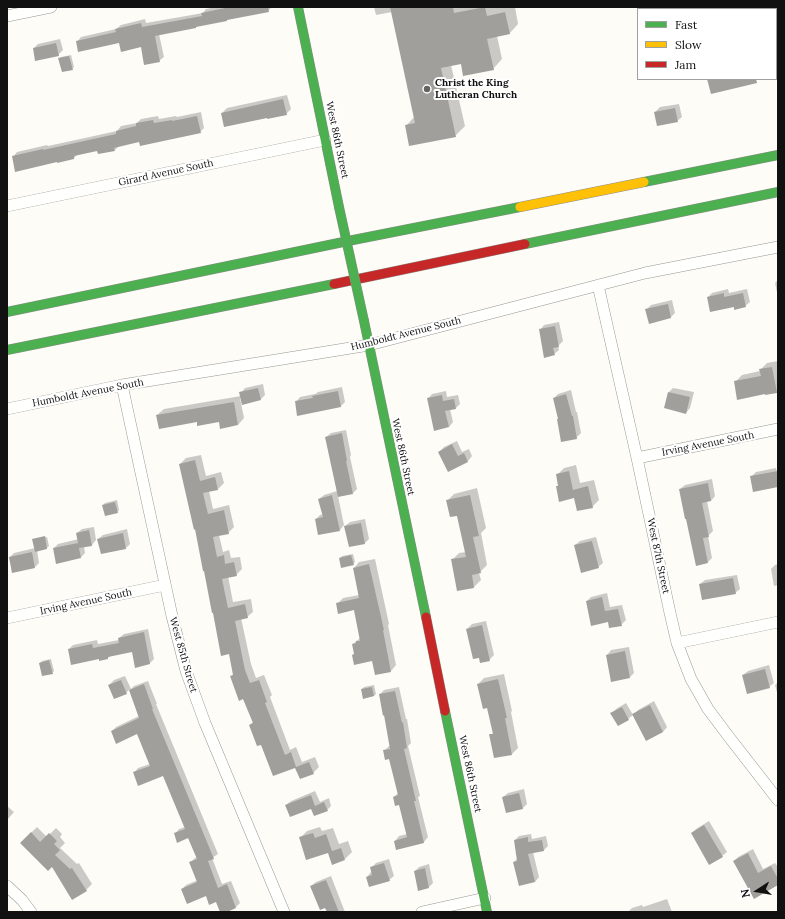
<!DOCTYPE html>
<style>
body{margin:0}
#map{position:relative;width:785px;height:919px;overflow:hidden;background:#fdfcf7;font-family:Lora,serif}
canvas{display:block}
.frame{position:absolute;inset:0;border:8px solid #111;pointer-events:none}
.legend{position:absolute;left:637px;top:8px;width:140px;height:72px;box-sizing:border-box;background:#fff;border:1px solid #a0a0a0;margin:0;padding:5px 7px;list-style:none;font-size:12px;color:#111}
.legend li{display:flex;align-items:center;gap:8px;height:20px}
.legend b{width:20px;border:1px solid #a0a0a0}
.north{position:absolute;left:737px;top:871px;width:40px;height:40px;-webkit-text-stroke:3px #fff;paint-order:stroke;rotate:258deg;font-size:11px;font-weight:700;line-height:16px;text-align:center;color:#111}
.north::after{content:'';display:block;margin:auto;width:14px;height:18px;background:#111;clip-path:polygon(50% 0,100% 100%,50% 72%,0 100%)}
</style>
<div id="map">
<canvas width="785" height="919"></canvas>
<div class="frame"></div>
<ul class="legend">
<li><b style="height:5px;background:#4caf50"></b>Fast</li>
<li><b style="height:5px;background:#ffc107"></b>Slow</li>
<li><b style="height:5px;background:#c62828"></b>Jam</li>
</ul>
<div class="north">N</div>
</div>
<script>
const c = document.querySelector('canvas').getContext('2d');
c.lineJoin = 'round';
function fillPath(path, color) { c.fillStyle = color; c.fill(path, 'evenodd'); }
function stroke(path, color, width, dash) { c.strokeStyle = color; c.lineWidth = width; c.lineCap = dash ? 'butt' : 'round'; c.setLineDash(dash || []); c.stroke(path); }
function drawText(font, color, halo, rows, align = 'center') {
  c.font = font + ' Lora,serif'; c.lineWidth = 4; c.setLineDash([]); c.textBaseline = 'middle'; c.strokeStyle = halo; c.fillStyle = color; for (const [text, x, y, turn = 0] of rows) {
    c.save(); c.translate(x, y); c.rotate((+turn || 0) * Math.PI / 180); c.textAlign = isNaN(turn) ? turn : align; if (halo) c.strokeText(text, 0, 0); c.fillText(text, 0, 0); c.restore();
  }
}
fillPath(new Path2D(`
 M216,7H272L268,11L159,34L164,57L159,61L141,45L119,42H77L81,37L116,29L121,25L145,19L146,23L203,13L206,9Z
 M374,7H515L518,24L509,34L497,36L502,59L493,69L461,62L451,65L465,126L455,136L406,126L414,117L392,12L376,15Z
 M60,39L63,50L58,55L34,48L38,44Z
 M71,55L74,67L72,69L60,59L61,57Z
 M287,95L291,109L286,114L268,117L222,113L227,108Z
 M679,104L682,117L677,121L655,112L660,107Z
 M201,112L204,128L200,132L140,141L119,146L115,150H98L78,154L74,158L13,157L17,152L47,145L48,146L117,131L121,126L137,123L141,119L158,116L159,119L176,116L177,117Z
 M778,280V297L775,283Z
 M728,289L729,293L747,289L750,302L745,306H734L708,297L712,293Z
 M672,300L675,313L670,318L646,310L651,305Z
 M559,322L563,341L558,346L559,350L554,354L540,330L544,325Z
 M778,361V392L766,394L735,382L742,375L760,371V370L767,363Z
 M263,384L265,395L261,399L240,398L244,418L238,425L220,421H197L157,415L164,409L241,396V393L245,388Z
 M342,387L345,402L341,406L296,402L300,397L315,394L318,392Z
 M673,388L694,392L690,408L686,413L669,392Z
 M571,390L576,412H577L581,433L576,438L559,419L554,398L558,394Z
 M446,391L447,397L458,395L460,404L456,408L450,409L453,422L449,427L428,399L432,394Z
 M346,430L351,455L350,457L357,489L353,493L338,496L344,525L340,530L316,519L320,515L323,514L319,499L324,495L337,491L326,437L331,433Z
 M457,441L462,452L469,449L472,456L468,461L449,470L439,452L444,447Z
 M201,455L206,476L221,472L224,483L218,489L209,491L213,509L229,505L234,527L228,533L219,535L223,552L229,550L231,558L240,557L242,569L236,575L228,576L233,602L251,599L253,612L247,617L241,618L251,664L256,678L264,675L272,695L270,697L290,750L296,747L302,762L315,757L319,767L313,773L300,778L295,766L261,743L250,725L253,722L244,698L231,677L234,673L230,653L214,612L195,528L180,464L186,458Z
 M576,465L580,483L594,480L599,500L592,507L557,487L559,484L557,475L564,468Z
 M776,468L778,476V484L752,476L756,472Z
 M712,479L715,496L711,501H707L713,531L708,536L712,558L708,562L697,565L680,489L685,485Z
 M477,488L486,528L481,533L487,565L479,573L481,580L474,587L458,590L452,560L459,553L466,552L457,514L447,501L454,494Z
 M117,500L119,510L117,512L103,505L105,503Z
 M365,519L369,539L365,543L345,526L350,522Z
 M94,527L96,540L92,545L84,546L85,553L80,558L54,548L58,544L79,539L77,533L82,529Z
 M127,529L130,544L126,548L98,539L103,535Z
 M47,537L49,546L47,548L37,550L39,563L35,567L13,572L10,557L14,553L35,548L34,539V538V539Z
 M596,537L603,563L598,567L575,545L580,541Z
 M353,554L355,562L353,564L340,558L342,556Z
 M375,559L389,624L388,625L396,665L391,671L373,660L353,655L355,653L353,644L359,639L360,638L354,609L337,604L343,598L359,595L354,568L359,562Z
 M778,564V585L774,586L771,569L775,565Z
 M737,575L740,589L735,593L700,584L705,580Z
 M607,593L610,607L622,605L626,620L621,625L608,621L587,601L591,597Z
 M486,621L494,655L489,660L467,629L472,624Z
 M148,629L154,659L149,664L132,651L110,656L108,658H100L69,649L73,645L97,640L98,644L119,640V638L124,634Z
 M629,647L634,673L630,677L612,681L607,655L611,650Z
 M51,659L54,671L52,673L40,663L42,661Z
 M769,665L774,683L769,687L743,675L748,671Z
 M504,674L512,711L511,712L518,748L512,754L491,735L494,732L488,707L478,684L484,678Z
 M125,676L131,689L134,686L148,681L157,704H156L218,854L212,858L222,884L231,881L240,903L236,907L224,912H222L217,900L206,895L182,889L186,885L198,880L191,862L195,858L197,857L189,837L175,834L179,829L185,827L163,775L134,773L138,768L150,764L137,733L112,731L116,727L139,716L130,689L126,693L109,685L114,680Z
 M778,682V696L775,685Z
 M374,685L376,694L374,696L364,698L362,689L364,687Z
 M399,687L406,719H407L411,743L408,746L420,796L418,797L428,837L424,842L396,849L395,841L399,836L407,834L400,804L394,797L398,793L390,758L385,750L389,746H391L380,694L384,690Z
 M654,701L667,727L663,732L647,740L634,714L638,710Z
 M626,703L633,715L628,719L612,714L616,709Z
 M524,789L527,804L523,808L503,797L508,793Z
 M315,791L320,802L329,798L331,806L327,810L312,808L286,805L291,801Z
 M7,806L14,812L7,820Z
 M709,821L727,852L722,856L692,833L696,829Z
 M37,827L47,837L56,828L62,834L60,837L65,843L60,848L77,864L79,863L92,884L86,890L21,843Z
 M320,827L322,831L333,828L339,844L348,841L352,852L345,859L300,838L307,831Z
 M531,834L532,839L546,836L548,846L544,850L533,852L539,877L535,882L514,862L518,858L515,840L519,836Z
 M753,849L763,869L775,863L778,867V884L734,861L738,857Z
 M389,859L394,876L389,880L367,877L371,872V868L376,863Z
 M429,864L433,883L429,887L415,871L419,867Z
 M331,876L345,912H328L311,886L316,882Z
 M667,899L672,912H628L632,908L642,905L643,907Z`), '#0003');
fillPath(new Path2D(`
 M230,7H268L269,12L227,20V21L196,27V28L155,36L160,62L144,65L141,47L121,52L119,43L78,52L76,41L116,32L115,29L141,23L142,27L202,16L201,13Z
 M390,7H453L454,13L485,7L487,16L505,12L510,34L487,39L494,70L463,76L461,64L441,68L456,137L409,146L405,125L415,123Z
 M56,43L59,56L35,61L33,48Z
 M69,56L73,70L62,72L58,58Z
 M707,79H756L757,83L711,94Z
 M283,99L287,115L267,119V118L224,127L221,113Z
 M675,108L678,122L657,126L654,112Z
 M197,116L201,133L140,146L139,142L114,148L115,151L98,154L97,151L74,156V159L57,163V162L15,172L12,156L43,149V150L116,134V131L136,126V123L153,120L154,123L172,120V121Z
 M724,293V297L743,293L746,307L734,310V307L710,312L707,297Z
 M668,304L671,318L649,324L645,309Z
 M555,326L559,347L553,348L555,355L544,358L539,329Z
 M772,367L777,393L765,395V394L737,400L734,381L761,376L759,369Z
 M258,388L261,400L242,405L239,392Z
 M338,391L341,407L297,416L295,401L313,398L312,396Z
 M668,392L690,397L686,414L664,408Z
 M566,394L572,416H573L577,439L561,442L557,419H558L553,398Z
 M442,395L443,401L454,399L456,409L445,411L449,427L434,431L427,398Z
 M234,402L238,425L220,429L219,422L197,426V422L159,429L156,415Z
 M342,433L347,461H346L353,494L338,497L325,437Z
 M452,444L458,456L464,453L468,462L448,472L438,452Z
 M195,460L200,481L215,477L218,490L203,493L208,514L224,510L229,534L213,537L217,557L224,555L225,564L234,562L237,576L222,579L228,608L245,604L248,618L235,621L245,670L250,683L259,680L267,702L265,703L285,755L291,752L296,767L309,762L314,774L300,779L295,768L273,776L261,745L257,746L249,725L253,723L243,699L239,701L230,676L233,675L229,654L221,656L213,613H212L204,571H203L195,529L194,530L179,464Z
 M569,471L573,490L588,486L593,508L577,511L574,498L559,502L556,486H558L556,474Z
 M778,471V487L753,492L750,476Z
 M708,483L711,501L702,503L709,537L703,538L708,563L696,566L686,519H685L679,489Z
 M332,495L340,531L318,535L315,519L323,517L318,499Z
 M470,495L479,536L473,537L481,573L472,575L474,588L457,591L451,559L466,557L457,516L450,517L446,500Z
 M115,502L118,513L105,516L102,505Z
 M361,523L365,544L349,547L344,526Z
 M89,530L92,546L79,548L76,533Z
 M123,533L126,549L101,554L97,539Z
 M45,536L47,549L35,552L32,539Z
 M592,541L599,568L581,573L574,545Z
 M78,543L81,558L56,564L53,548Z
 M32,552L35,568L12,573L9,557Z
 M351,555L354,565L341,568L339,558Z
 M369,564L384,630H383L391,672L375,675L372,661L354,665L352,655L354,654L352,644L356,643V641H360L354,610L338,614L336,603L359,598L353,568Z
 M733,578L736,594L702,600L699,584Z
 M602,597L605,611L618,609L622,626L609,628L608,622L591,626L586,601Z
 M482,625L490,661L480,663L479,658L473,659L466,629Z
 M144,632L150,664L135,668L132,652L108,657V659L99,661V659L71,665L68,649L92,644L93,648L119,643L118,638Z
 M625,651L630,678L611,682L606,655Z
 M49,660L53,674L42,676L39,663Z
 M765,669L770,688L747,694L742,675Z
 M498,679L507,718H505L512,755L494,758L489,734H493L487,708L483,709L477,684Z
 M121,680L127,694L114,699L108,685Z
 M144,684L153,709H152L214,859L208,861L218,888L227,884L236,908L227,912H220L216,902L209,905L206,896L187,904L181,889L197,882L189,862L197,859L188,838L177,843L174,833L185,829L163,776L138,786L133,772L150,766L137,734L116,744L111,731L139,718L129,690Z
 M372,687L374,696L363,699L361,689Z
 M395,691L402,723L403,722L407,748L404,749L416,801H414L424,843L396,850L394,841L407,837L399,805L395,806L393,797L398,795L389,759L385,760L383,750L390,749L384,715L383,716L379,694Z
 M650,705L663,732L646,741L632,714Z
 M622,707L629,720L618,726L610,713Z
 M519,793L523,809L506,813L502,797Z
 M311,795L315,806L324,802L328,811L314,816L311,809L290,817L285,805Z
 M704,825L723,857L709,865L691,833Z
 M31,832L40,842L49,833L57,841L54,844L60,850L55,855L70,869L72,868L87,891L72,900L52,867L48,871L20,843Z
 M313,833L315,838L326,834L332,851L341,848L345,860L332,865L328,853L306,860L299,837Z
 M528,837V842L542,840L544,851L528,854L535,882L519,886L513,862L517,861L514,840Z
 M748,853L758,873L771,866L778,879V885L754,899L733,861Z
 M384,863L390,881L369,887L366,877L372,875L370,867Z
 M425,868L429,888L418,891L414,871Z
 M326,880L339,912H327L325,908L320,910L310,886Z`), '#a19f9c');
const street = new Path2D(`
 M683,7L684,9
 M7,16L51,7
 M776,27H778
 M7,206L325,140
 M598,285L637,458L670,613L677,643L691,679L708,709L729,737L778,800
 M122,385L172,616L186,671L205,723L284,912
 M7,409L122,385L369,345L645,273L778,247
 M637,458L778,429
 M7,618L165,585
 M677,643L778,622
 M7,886L22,900L31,912
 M422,912L485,898`);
const fast = new Path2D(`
 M298,7L339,207
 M644,182L778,155
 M525,244L778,192
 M7,312L348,241L520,207
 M364,321L426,617
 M7,350L334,284
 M445,711L487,912`);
const slow = new Path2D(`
 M520,207L644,182`);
const jam = new Path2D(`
 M334,284L525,244
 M426,617L445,711`);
stroke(street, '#979795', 12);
stroke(fast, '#8e8d8b', 10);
stroke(slow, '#8e8d8b', 10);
stroke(jam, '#8e8d8b', 10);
stroke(street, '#fffffe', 11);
stroke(fast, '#4caf50', 9);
stroke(slow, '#ffc107', 9);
stroke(jam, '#c62828', 9);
const fastBridge = new Path2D(`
 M339,207L364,321`);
stroke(fastBridge, '#8e8d8b', 10, []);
stroke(fastBridge, '#4caf50', 9);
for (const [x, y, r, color] of [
 [427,89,4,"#646362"]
]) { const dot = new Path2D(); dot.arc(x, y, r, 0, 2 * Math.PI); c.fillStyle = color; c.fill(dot); stroke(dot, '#fff', 1.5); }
drawText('bold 10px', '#111', '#fff', [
 ["Christ the King",435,83],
 ["Lutheran Church",435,95]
], 'left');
drawText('10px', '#111', '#fff', [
 ["West 86th Street",337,140,78],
 ["Girard Avenue South",166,173,-12],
 ["Humboldt Avenue South",406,334,-14],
 ["Humboldt Avenue South",88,393,-11],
 ["Irving Avenue South",708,444,-11],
 ["West 86th Street",403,457,78],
 ["West 87th Street",658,556,78],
 ["Irving Avenue South",86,602,-12],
 ["West 85th Street",183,655,74],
 ["West 86th Street",470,774,78]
]);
</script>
